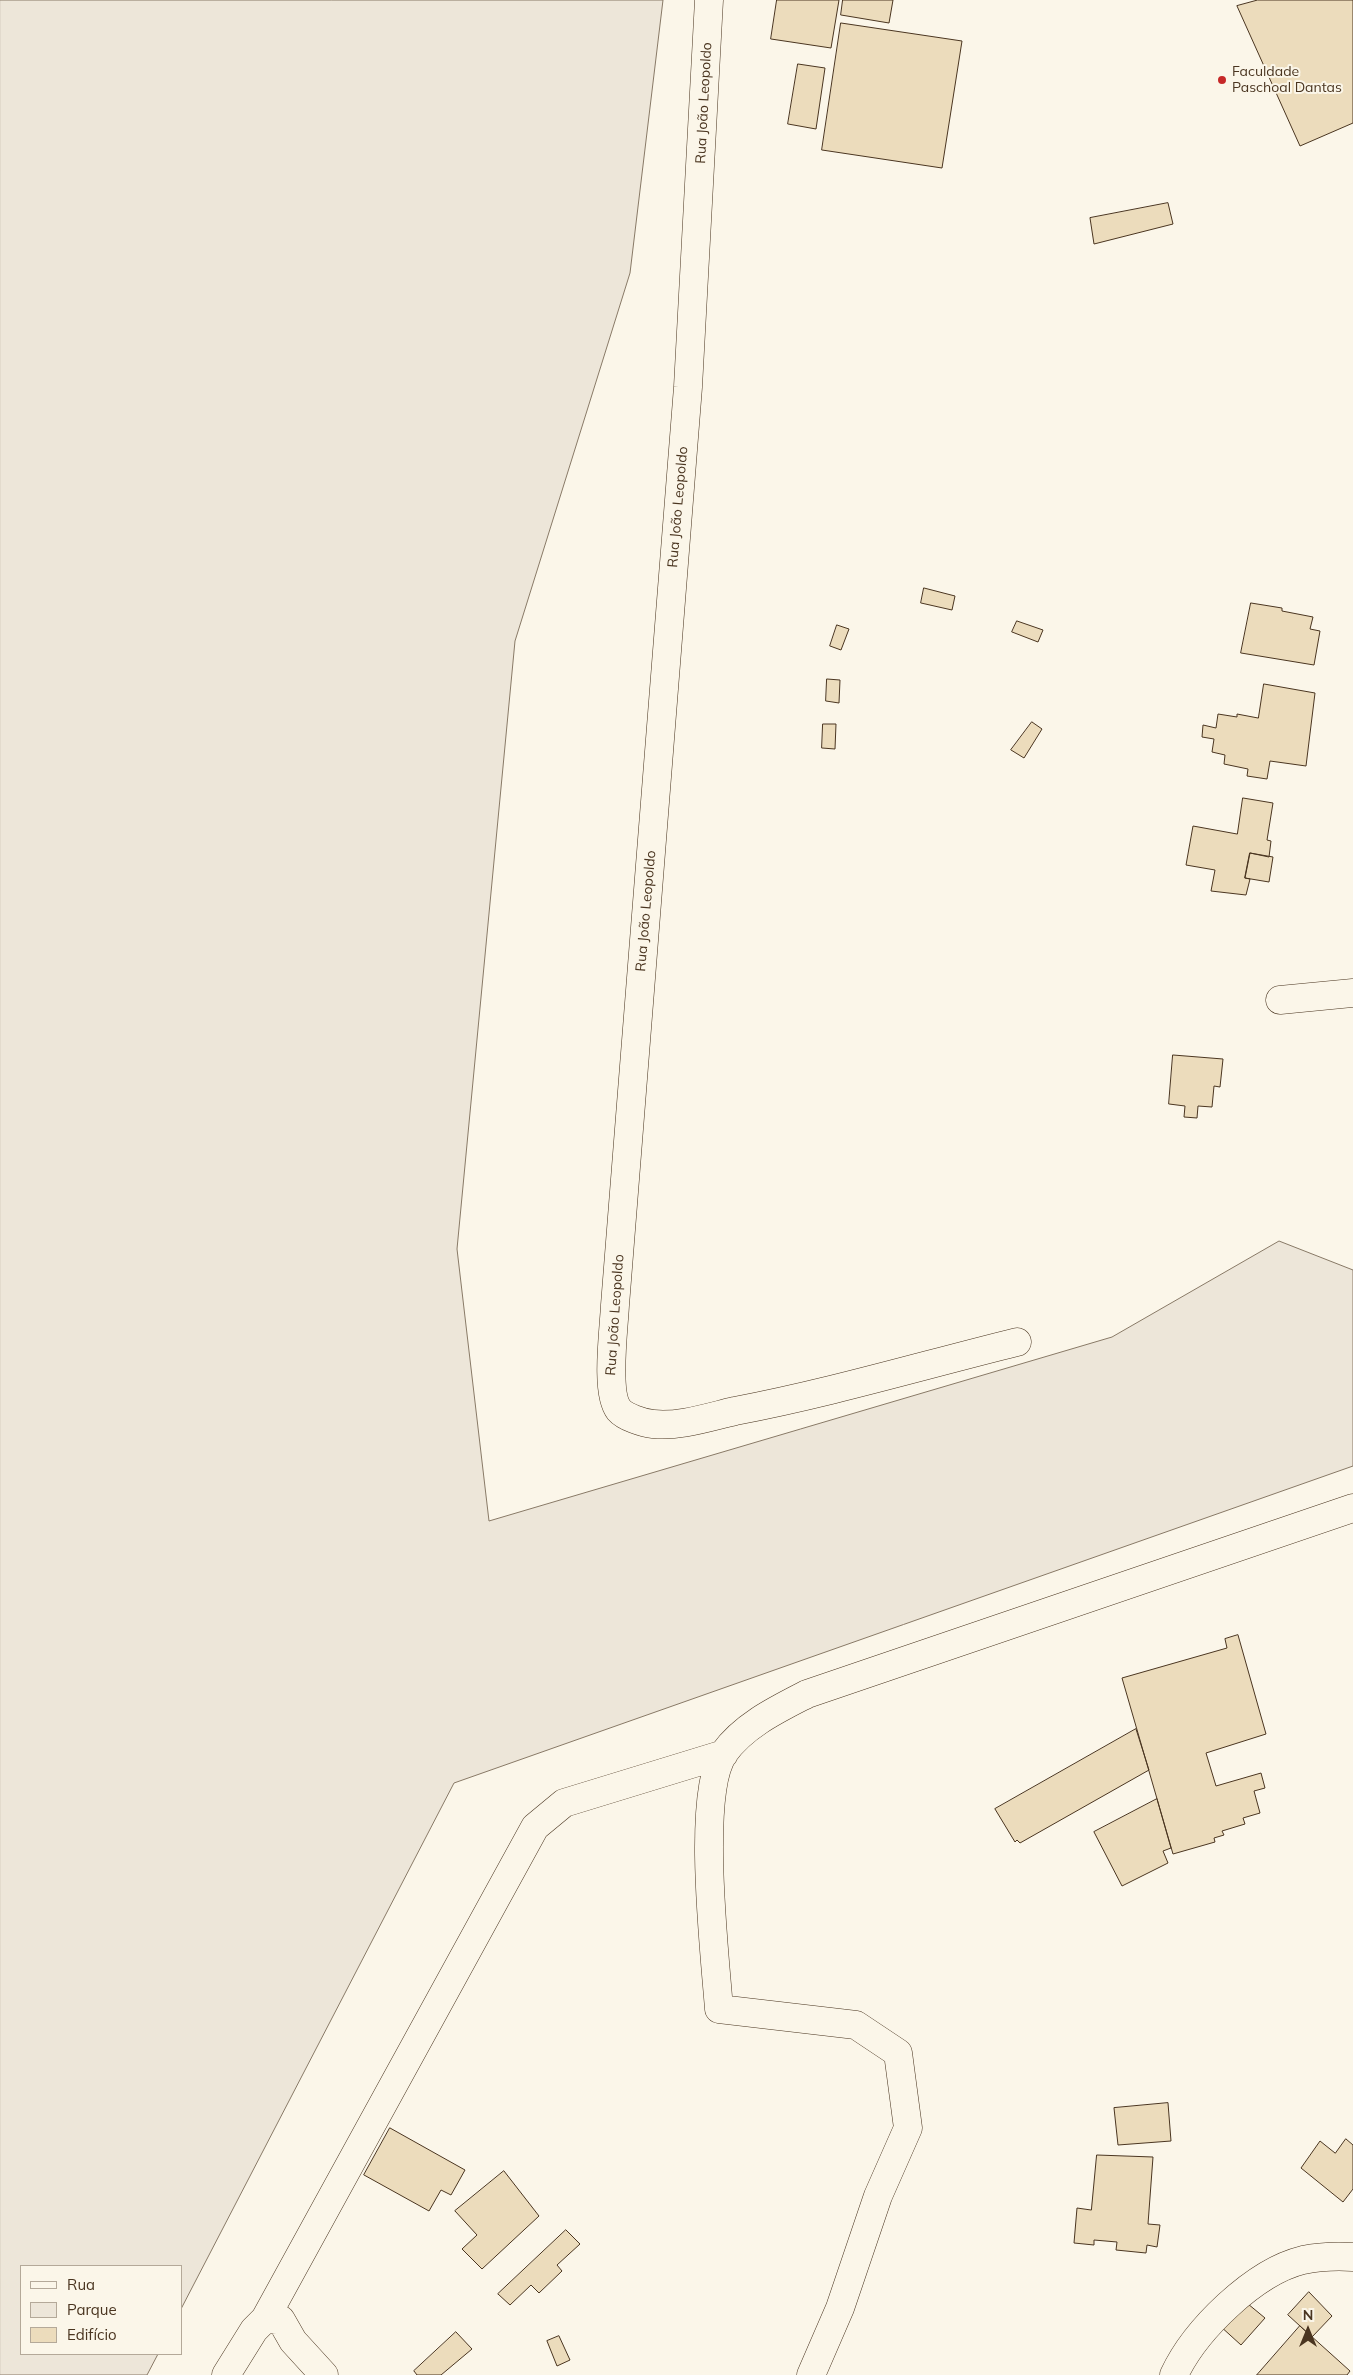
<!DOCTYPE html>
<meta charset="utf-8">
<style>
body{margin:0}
#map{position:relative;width:1353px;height:2375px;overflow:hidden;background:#fbf6e9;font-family:Mulish,sans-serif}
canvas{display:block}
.legend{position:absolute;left:20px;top:2265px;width:162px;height:90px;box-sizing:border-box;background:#fbf6e9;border:1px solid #b4a999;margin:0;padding:6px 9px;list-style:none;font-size:15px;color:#4a3520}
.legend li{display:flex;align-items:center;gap:10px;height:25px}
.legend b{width:25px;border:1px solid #b4a999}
.north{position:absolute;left:1283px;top:2305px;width:50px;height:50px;-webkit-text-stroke:4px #fbf6e9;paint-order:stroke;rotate:0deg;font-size:14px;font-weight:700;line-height:20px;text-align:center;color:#4a3520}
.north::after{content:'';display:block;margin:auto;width:18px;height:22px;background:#4a3520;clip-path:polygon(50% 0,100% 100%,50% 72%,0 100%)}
</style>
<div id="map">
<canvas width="1353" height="2375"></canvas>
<ul class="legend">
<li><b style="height:6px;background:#fbf6e9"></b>Rua</li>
<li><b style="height:14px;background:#ede6d9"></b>Parque</li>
<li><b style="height:14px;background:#ecdcbc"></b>Edifício</li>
</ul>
<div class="north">N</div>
</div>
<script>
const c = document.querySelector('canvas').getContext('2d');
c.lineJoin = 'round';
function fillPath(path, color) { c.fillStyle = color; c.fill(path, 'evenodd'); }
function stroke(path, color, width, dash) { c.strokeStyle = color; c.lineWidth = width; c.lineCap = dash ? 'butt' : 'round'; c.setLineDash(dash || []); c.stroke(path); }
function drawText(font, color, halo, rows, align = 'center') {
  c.font = font + ' Mulish,sans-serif'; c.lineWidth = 4; c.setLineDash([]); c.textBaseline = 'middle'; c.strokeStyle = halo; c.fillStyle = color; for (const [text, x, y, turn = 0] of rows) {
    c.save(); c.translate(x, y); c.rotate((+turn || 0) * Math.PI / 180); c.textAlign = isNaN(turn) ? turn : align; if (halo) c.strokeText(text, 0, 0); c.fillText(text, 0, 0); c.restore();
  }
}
const green = new Path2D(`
 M0,0H663L630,273L515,641L457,1249L489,1521L1112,1337L1279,1241L1353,1270V1466L454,1783L181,2309V2266H21V2354H158L147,2375H0Z`);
fillPath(green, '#ede6d9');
stroke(green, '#887966', 1);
const building = new Path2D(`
 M777,0H839L831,48L771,39Z
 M843,0H893L889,23L841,15Z
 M1258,0H1353V123L1300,146L1237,6Z
 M841,23L962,41L942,168L822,150Z
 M798,64L825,68L816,129L788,124Z
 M1168,203L1173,224L1094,244L1090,218Z
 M924,588L955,596L952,610L921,603Z
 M1251,603L1282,608V611L1313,617L1310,629L1320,631L1314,665L1241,653Z
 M1017,621L1043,630L1038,642L1012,632Z
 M837,625L849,629L841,650L830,646Z
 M827,679L840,680L839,703L826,701Z
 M1264,684L1315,693L1306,766L1270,761L1267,779L1247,776L1248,769L1224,764L1225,755L1212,752L1214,739L1202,737L1203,725L1216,728L1218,714L1237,717V714L1258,718Z
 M1032,722L1042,729L1024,758L1011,750Z
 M823,724H836L835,749L822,748Z
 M1243,798L1273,803L1267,840L1271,841L1269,857L1250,853L1245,878L1250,879L1246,895L1211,891L1215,870L1186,865L1193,826L1237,834Z
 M1250,853L1273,857L1269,882L1245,878Z
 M1173,1055L1223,1059L1220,1087L1214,1086L1212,1107L1198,1106L1197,1118L1184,1117L1185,1106L1169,1104Z
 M1238,1635L1266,1734L1206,1753L1216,1786L1261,1773L1265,1788L1254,1791L1260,1813L1243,1818L1245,1824L1222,1831L1224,1835L1214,1838L1215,1842L1173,1854L1122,1678L1227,1648L1225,1639Z
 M1136,1729L1149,1770L1020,1843L1017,1840L1015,1842L995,1809Z
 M1157,1799L1171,1848L1163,1851L1168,1863L1122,1886L1094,1832Z
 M1168,2103L1171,2141L1118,2145L1114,2108Z
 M390,2128L465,2170L451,2195L441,2190L429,2211L364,2175Z
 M1346,2139L1353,2145V2189L1343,2202L1301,2168L1320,2141L1335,2153Z
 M1097,2155L1153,2157L1148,2224L1160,2225L1157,2247L1147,2245L1146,2253L1116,2250L1117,2242L1094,2240V2245L1074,2243L1077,2208L1091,2210Z
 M504,2171L539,2216L482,2269L462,2249L477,2235L455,2211Z
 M566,2230L580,2244L557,2265L562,2271L539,2293L531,2285L510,2305L498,2294Z
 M1309,2292L1332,2316L1312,2337L1288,2315Z
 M1242,2299L1265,2318L1241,2345L1219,2325Z
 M1300,2326L1350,2371L1347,2375H1257Z
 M456,2332L472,2349L441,2375H417L414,2371Z
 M559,2336L570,2360L557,2366L547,2341Z`);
fillPath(building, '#ecdcbc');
stroke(building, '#4a3520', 1);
const minor = new Path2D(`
 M709,0L688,387L615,1305C614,1328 605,1393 619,1410C625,1417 643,1423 653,1424C679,1427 709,1417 735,1411C830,1393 924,1365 1017,1342
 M1280,1000L1353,993
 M265,2319L535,1827L564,1803L724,1754
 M226,2375L254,2330L265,2319L281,2320L293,2341L324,2375
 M811,2375L840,2308L878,2196L908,2128L898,2053L856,2025L719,2009C715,1956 696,1793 724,1753C744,1725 778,1709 807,1694L1353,1508
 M1174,2375C1195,2330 1254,2272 1303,2260C1318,2257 1338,2256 1353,2257`);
stroke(minor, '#4a3520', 29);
stroke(minor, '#fbf6e9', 28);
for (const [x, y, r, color] of [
 [1222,80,5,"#c62828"]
]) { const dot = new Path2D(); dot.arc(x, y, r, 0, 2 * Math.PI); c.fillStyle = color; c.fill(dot); stroke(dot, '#fbf6e9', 2); }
drawText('14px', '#4a3520', '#fbf6e9', [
 ["Faculdade",1232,72],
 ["Paschoal Dantas",1232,88]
], 'left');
drawText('14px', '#4a3520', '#fbf6e9', [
 ["Rua João Leopoldo",704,103,-87],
 ["Rua João Leopoldo",678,507,-85],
 ["Rua João Leopoldo",646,911,-85],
 ["Rua João Leopoldo",615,1315,-86]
]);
</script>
